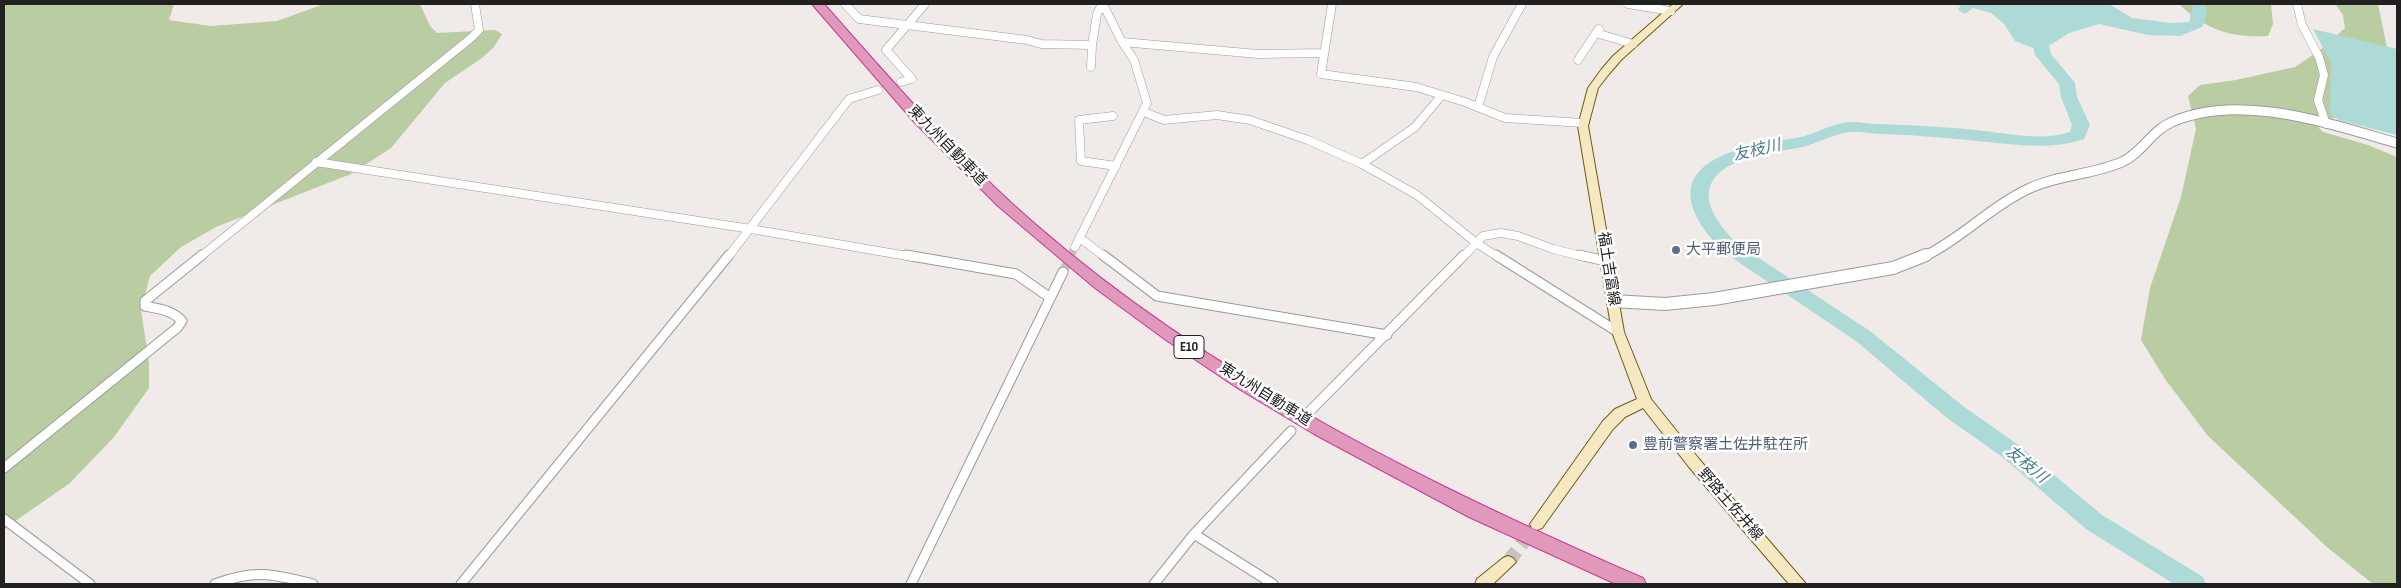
<!DOCTYPE html>
<meta charset="utf-8">
<style>
body{margin:0}
#map{position:relative;width:2401px;height:588px;overflow:hidden;background:#f0ebe8;font-family:"Sofia Sans Condensed",sans-serif}
canvas{display:block}
.frame{position:absolute;inset:0;border:5px solid #212121;pointer-events:none}
</style>
<div id="map">
<canvas width="2401" height="588"></canvas>
<div class="frame"></div>
</div>
<script>
const c = document.querySelector('canvas').getContext('2d');
c.lineJoin = 'round';
function fillPath(path, color) { c.fillStyle = color; c.fill(path, 'evenodd'); }
function stroke(path, color, width, dash) { c.strokeStyle = color; c.lineWidth = width; c.lineCap = dash ? 'butt' : 'round'; c.setLineDash(dash || []); c.stroke(path); }
function drawText(font, color, halo, rows, align = 'center') {
  c.font = font + ' "Sofia Sans Condensed","Noto Sans JP",sans-serif'; c.lineWidth = 5; c.setLineDash([]); c.textBaseline = 'middle'; c.strokeStyle = halo; c.fillStyle = color; for (const [text, x, y, turn = 0] of rows) {
    c.save(); c.translate(x, y); c.rotate((+turn || 0) * Math.PI / 180); c.textAlign = isNaN(turn) ? turn : align; if (halo) c.strokeText(text, 0, 0); c.fillText(text, 0, 0); c.restore();
  }
}
fillPath(new Path2D(`
 M4,4H174L169,20L211,26L277,21L324,4H420L430,26L437,33L495,30L502,34L494,47L482,58L445,83L391,148L351,174L216,227L181,247L150,276L141,310L149,363V388L114,437L70,483L4,529Z
 M2179,4H2271L2273,24L2268,36C2230,38 2207,30 2179,4Z
 M2335,4H2378L2389,57L2339,118L2310,119L2323,132L2368,145L2397,157V584H2373L2328,548L2208,436L2165,379L2141,340L2150,288L2181,197L2196,129L2188,96L2200,85L2236,80L2295,67L2323,48L2345,28L2343,15Z`), '#bacca1');
fillPath(new Path2D(`
 M1961,4H2109L2132,18L2170,23L2189,22L2193,4H2205L2207,15L2202,27L2180,36L2148,35L2099,24L2069,33L2041,51L2015,41L2004,24L1991,13L1973,8L1965,14L1958,10Z
 M2313,29L2397,49V135L2338,120L2330,113L2331,63Z`), '#addad6');
fillPath(new Path2D(`
 M2049,25L2057,30L2047,38L2051,54L2075,83L2077,97L2090,125L2084,139C2051,150 2021,145 1987,142C1951,138 1916,135 1880,134C1870,134 1860,131 1850,132C1836,133 1818,143 1803,147C1788,150 1773,151 1758,155C1696,171 1696,204 1739,245L1870,331L1963,406L2017,444L2102,515L2203,577L2206,584H2174L2086,529L2001,456L1947,418L1856,341L1725,253C1686,215 1669,173 1734,151C1756,143 1779,141 1801,137C1818,133 1834,122 1852,122C1860,122 1869,124 1878,124C1913,125 1949,127 1984,131C2012,134 2043,141 2070,132L2072,125L2061,97L2059,84L2035,55L2031,37L2044,27Z`), '#addad6');
stroke(new Path2D(`
 M1070,257L1075,247`), '#c7c3c0', 8, [8, 4]);
stroke(new Path2D(`
 M1063,272L1071,255`), '#c7c3c0', 9, [9, 5]);
stroke(new Path2D(`
 M1508,562L1534,528`), '#c7c3c0', 14, [14, 7]);
const minorFar1 = new Path2D(`
 M845,4L859,19L1027,40L1041,44L1092,45L1097,14L1102,4
 M1332,4L1321,74L1416,87L1465,102L1505,118L1583,123
 M1628,4L1671,11
 M2297,4L2302,25L2319,57L2324,75L2318,100L2326,124
 M1599,29L1596,33L1633,44
 M1122,42L1258,54L1324,53
 M1578,60L1596,33
 M1091,67L1092,45
 M901,82L912,79L886,50L925,4
 M1478,107L1493,57L1522,4
 M1144,112L1164,120L1217,115L1250,120L1308,140L1362,164L1417,195L1475,242L1498,257
 M1113,116L1079,120L1081,161L1116,166
 M316,162L751,229L913,257
 M1362,164L1415,127L1442,95
 M1080,238L1105,257
 M1075,247L1147,103L1134,60L1122,42L1103,4
 M200,257L471,38L479,30L475,4
 M728,257L849,99L878,90
 M1463,257L1483,236L1501,233L1518,236L1553,249L1585,257`);
const minor = new Path2D(`
 M906,255L1016,274L1049,297
 M1103,255L1157,296L1387,335
 M1496,255L1618,332
 M1579,255L1606,261
 M1309,412L1464,255
 M4,468L177,328L182,321C172,310 159,309 145,306V301L202,255
 M4,519L90,584
 M1194,534L1273,584
 M215,584C255,569 273,574 313,584
 M461,584L729,255
 M911,584L1063,272
 M1154,584L1194,534L1291,431`);
const tertiaryFar1 = new Path2D(`
 M1923,257C1961,239 1990,207 2028,189C2057,175 2092,175 2122,162C2142,153 2152,130 2172,122C2240,92 2330,124 2397,143`);
const tertiary = new Path2D(`
 M1613,301L1665,304L1714,299L1893,268L1926,255`);
const secondary = new Path2D(`
 M1673,4H1683L1621,60L1609,74L1598,88L1588,126L1624,332L1651,399L1699,459L1806,584H1789L1689,467L1643,408L1625,417L1613,429L1542,528L1537,530L1532,528L1530,524L1603,421L1615,409L1637,399L1612,332L1578,126L1588,88L1601,70L1613,56Z
 M1508,556L1513,558L1516,562L1493,584H1475L1477,579L1503,558Z`);
const motorway = new Path2D(`
 M812,4H824C891,80 958,157 1035,224C1213,379 1429,485 1643,578L1646,584H1616L1469,517L1314,434L1239,389L1166,340L1095,288L998,206L916,124Z`);
stroke(minorFar1, '#9b9b9b', 9);
stroke(minor, '#9b9b9b', 11);
stroke(tertiaryFar1, '#9b9b9b', 11);
stroke(tertiary, '#9b9b9b', 14);
stroke(secondary, '#705d0f', 2);
stroke(motorway, '#cc3798', 2);
stroke(minorFar1, '#fff', 8);
stroke(minor, '#fff', 9);
stroke(tertiaryFar1, '#fff', 9);
stroke(tertiary, '#fff', 12);
fillPath(secondary, '#f5e8c2');
fillPath(motorway, '#e098bb');
for (const [x, y, r, color] of [
 [1676,250,5,"#5c6f8a"],
 [1633,445,5,"#5c6f8a"]
]) { const dot = new Path2D(); dot.arc(x, y, r, 0, 2 * Math.PI); c.fillStyle = color; c.fill(dot); stroke(dot, '#fff', 2); }
for (const [x, y, w] of [
 [1189,347,30]
]) { const box = new Path2D(); box.roundRect(x - w / 2, y - 11.5, w, 23, 4); c.fillStyle = '#fff'; c.fill(box); stroke(box, '#212121', 1); }
drawText('bold 14px', '#212121', null, [
 ["E10",1189,347]
]);
drawText('15px', '#212121', '#fff', [
 ["東九州自動車道",947,146,46],
 ["福土吉富線",1608,269,81],
 ["東九州自動車道",1265,395,32],
 ["野路土佐井線",1730,505,49]
]);
drawText('15px', '#4e5e75', '#fff', [
 ["大平郵便局",1686,250],
 ["豊前警察署土佐井駐在所",1643,445]
], 'left');
drawText('italic 16px', '#477d8b', '#fff', [
 ["友枝川",1757,151,-13],
 ["友枝川",2026,465,39]
]);
</script>
